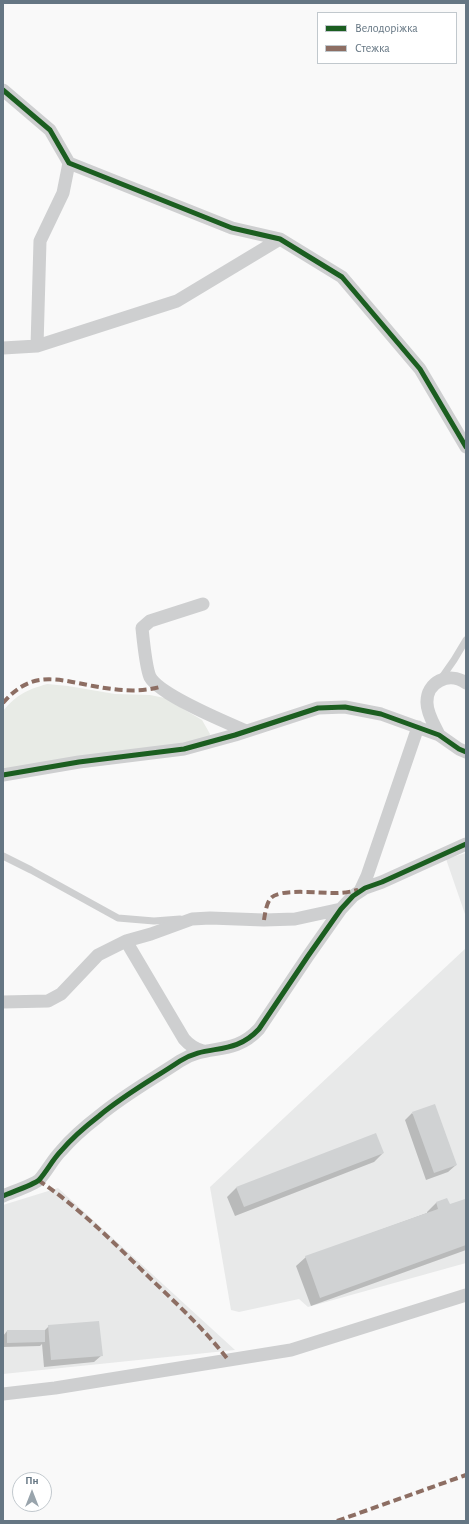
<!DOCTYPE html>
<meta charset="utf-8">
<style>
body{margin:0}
#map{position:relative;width:469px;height:1524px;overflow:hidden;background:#f9f9f9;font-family:"Alegreya Sans",sans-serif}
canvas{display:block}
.frame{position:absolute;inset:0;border:4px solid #657683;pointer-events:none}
.legend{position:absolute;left:317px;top:12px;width:140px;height:52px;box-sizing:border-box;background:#fff;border:1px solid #c1c8cd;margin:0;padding:5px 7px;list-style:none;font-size:12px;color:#657683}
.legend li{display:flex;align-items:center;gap:8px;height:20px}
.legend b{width:20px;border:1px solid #c1c8cd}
.north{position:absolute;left:12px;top:1472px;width:40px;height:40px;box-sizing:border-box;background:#fff;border:1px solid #c1c8cd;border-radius:50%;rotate:0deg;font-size:11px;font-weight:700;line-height:16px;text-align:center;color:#657683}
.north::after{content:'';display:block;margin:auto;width:14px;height:18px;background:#99a4ac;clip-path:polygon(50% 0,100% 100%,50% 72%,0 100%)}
</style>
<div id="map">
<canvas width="469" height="1524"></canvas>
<div class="frame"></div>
<ul class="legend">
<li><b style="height:5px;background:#1b5e20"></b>Велодоріжка</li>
<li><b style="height:5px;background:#8d6e63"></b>Стежка</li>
</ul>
<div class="north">Пн</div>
</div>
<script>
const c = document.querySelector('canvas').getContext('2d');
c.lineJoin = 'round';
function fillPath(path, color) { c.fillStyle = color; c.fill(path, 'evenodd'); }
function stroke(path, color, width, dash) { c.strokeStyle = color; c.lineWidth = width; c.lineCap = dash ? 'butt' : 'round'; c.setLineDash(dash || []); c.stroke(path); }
fillPath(new Path2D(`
 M466,853V917L446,859Z
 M466,948V1263L308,1307L299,1299L239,1312L231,1310L210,1187Z
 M58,1188L235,1350L3,1374V1205Z`), '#e8e9e9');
fillPath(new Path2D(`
 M47,684L68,686L115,694L150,695L165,698L202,720L210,734L207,742L3,773V711C17,694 27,690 47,684Z`), '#e8ebe6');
fillPath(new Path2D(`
 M412,1113L456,1165L448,1172L426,1180L405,1120Z
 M383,1153L374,1162L235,1216L227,1197L236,1188Z
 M446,1199L449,1206L465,1200L466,1204V1250L311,1306L296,1266L306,1257L427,1213V1212L436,1203Z
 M49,1326L102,1355L94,1362L44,1367L42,1344L40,1346L3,1347V1336L7,1331H44Z`), '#0003');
fillPath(new Path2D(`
 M435,1104L457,1165L434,1173L412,1112Z
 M376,1133L384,1153L244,1207L236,1187Z
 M447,1198L450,1204L465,1199L466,1245L320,1298L305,1256L438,1209L436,1202Z
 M99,1321L103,1356L51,1360L48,1325Z
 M7,1330H45V1342L7,1343Z`), '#d0d2d3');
stroke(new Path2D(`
 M440,680L454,660L466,640
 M3,856L31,870L118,918L154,921L180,919`), '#cecfd0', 7);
stroke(new Path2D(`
 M3,90L50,130L69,163L232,228L280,239L342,277L420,369L466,447
 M37,346L40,241L63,193L69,163
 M3,348L37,346L177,301L280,239
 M203,604L150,621L142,628C143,638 146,668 150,677C160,695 225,722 246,731
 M439,735C435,726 427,714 427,703C426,682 449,671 466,683
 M3,775L79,762L184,749L235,735L318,708L345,707L381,714L439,735L459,749L466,752
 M360,891L367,876L418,727
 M126,941L184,1039C190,1046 195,1049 203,1051
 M3,1002L48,1001L61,994L98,955L126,941L151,934L192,919L210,918L264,920L295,919L341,909
 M3,1196C12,1192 33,1185 39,1180C47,1171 53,1159 61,1151C72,1138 86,1126 99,1116C124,1095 153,1079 180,1061C208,1043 233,1057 259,1029L308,956L341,909L353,896L365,888L382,882L466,844
 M3,1394L55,1388L291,1350L466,1295`), '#cecfd0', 13);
stroke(new Path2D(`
 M3,703C31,670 56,679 93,686C115,690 138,693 160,687
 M264,920C265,914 266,905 270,899C279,887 324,894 339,893C346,893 352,891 358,890
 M38,1180C80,1208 115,1244 151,1279C178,1305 206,1331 229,1361
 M337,1521L466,1475`), '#8d6e63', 4, [8, 4]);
stroke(new Path2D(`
 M3,90L50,130L69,163L232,228L280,239L342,277L420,369L466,447
 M3,775L79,762L184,749L235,735L318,708L345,707L381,714L439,735L459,749L466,752
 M3,1196C12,1192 33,1185 39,1180C47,1171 53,1159 61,1151C72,1138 86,1126 99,1116C124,1095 153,1079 180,1061C208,1043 233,1057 259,1029L308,956L341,909L353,896L365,888L382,882L466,844`), '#1b5e20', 5);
</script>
